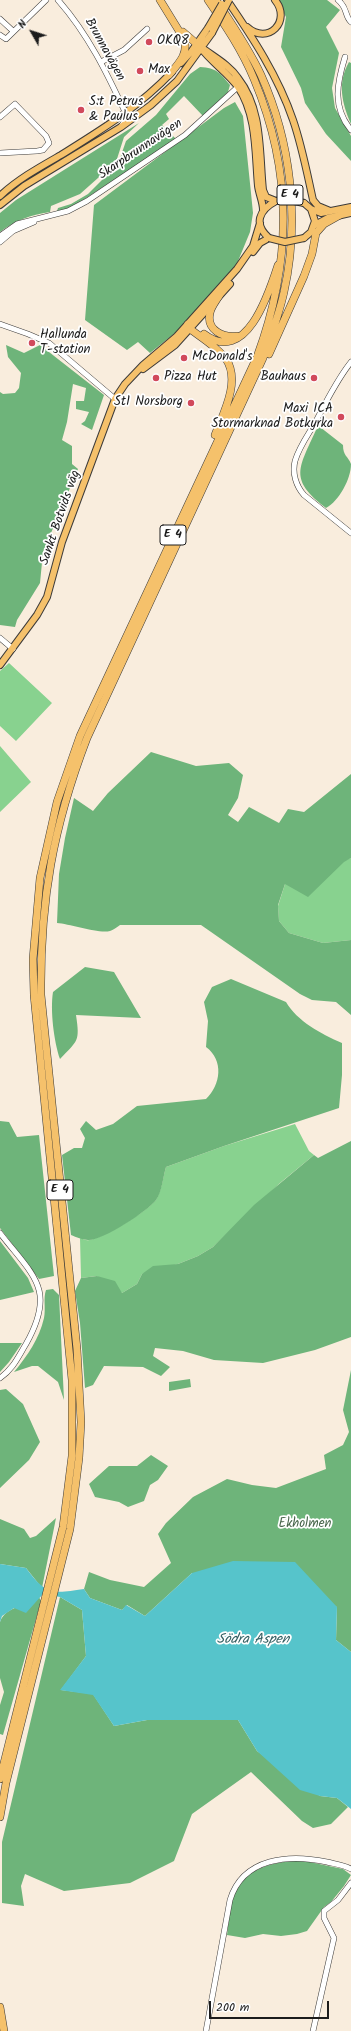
<!DOCTYPE html>
<meta charset="utf-8">
<style>
body{margin:0}
#map{position:relative;width:351px;height:2031px;overflow:hidden;background:#f9eddd;font-family:Kalam,sans-serif}
canvas{display:block}
.north{position:absolute;left:12px;top:12px;width:40px;height:40px;-webkit-text-stroke:3px #fff;paint-order:stroke;rotate:309deg;font-size:11px;font-weight:700;line-height:16px;text-align:center;color:#1c1c1c}
.north::after{content:'';display:block;margin:auto;width:14px;height:18px;background:#1c1c1c;clip-path:polygon(50% 0,100% 100%,50% 72%,0 100%)}
.scale{position:absolute;left:209px;top:2001px;width:120px;height:18px;box-sizing:border-box;border:2px solid #1c1c1c;border-top:0;padding-left:5px;font-size:12px;line-height:14px;white-space:nowrap;color:#1c1c1c;-webkit-text-stroke:3px #fff;paint-order:stroke}
</style>
<div id="map">
<canvas width="351" height="2031"></canvas>
<div class="north">N</div>
<div class="scale">200 m</div>
</div>
<script>
const c = document.querySelector('canvas').getContext('2d');
c.lineJoin = 'round';
function fillPath(path, color) { c.fillStyle = color; c.fill(path, 'evenodd'); }
function stroke(path, color, width, dash) { c.strokeStyle = color; c.lineWidth = width; c.lineCap = dash ? 'butt' : 'round'; c.setLineDash(dash || []); c.stroke(path); }
function drawText(font, color, halo, rows, align = 'center') {
  c.font = font + ' Kalam,sans-serif'; c.lineWidth = 3.5; c.setLineDash([]); c.textBaseline = 'middle'; c.strokeStyle = halo; c.fillStyle = color; for (const [text, x, y, turn = 0] of rows) {
    c.save(); c.translate(x, y); c.rotate((+turn || 0) * Math.PI / 180); c.textAlign = isNaN(turn) ? turn : align; if (halo) c.strokeText(text, 0, 0); c.fillText(text, 0, 0); c.restore();
  }
}
fillPath(new Path2D(`
 M9,663L52,703L16,741L0,726V671Z
 M0,746L31,782L0,812Z
 M351,858V940L323,943L289,933L279,921L278,906L285,884Z
 M295,1124L309,1151L314,1155L280,1183L213,1247L198,1256L178,1264L142,1274L137,1284L122,1293L97,1276L81,1278L80,1238C83,1239 87,1241 89,1240C102,1239 152,1209 157,1198C162,1189 163,1177 166,1167L224,1146Z`), '#88d28f');
fillPath(new Path2D(`
 M277,0H327L340,10L326,27L339,53L332,88L335,108L351,136V161L326,134L305,103L301,88L281,47L286,17Z
 M349,62L351,63V124C342,103 337,83 349,62Z
 M200,67C217,68 220,73 230,85L228,92L203,116L184,96L166,114L169,119L162,125L176,139L68,210L57,211L58,208L71,204L88,194L118,164L126,141L156,115L190,74Z
 M235,102L243,116L251,193L253,213L250,232L236,266L175,333L150,353L138,342L127,350L85,320L94,205L224,108Z
 M139,123L124,137L116,162L80,194L51,206L50,212C30,215 16,220 0,232V213L16,200Z
 M6,345L24,353L40,345L104,395L92,430L81,424L85,421L89,412L76,409V401H84L86,388L73,384L67,422L62,440L72,446V464L78,469L43,552L40,583L17,620L15,627L0,625V392L3,394L15,393L19,388L21,373L8,357Z
 M320,427L343,445C343,456 348,456 351,464C351,479 339,501 326,508C288,479 299,468 316,430Z
 M151,752L196,766L229,763L243,775L238,798L228,815L238,822L249,807L279,823L288,809L304,812L351,774V858L344,862L308,897L285,884L278,905L279,921L289,933L323,943L351,940V1015L336,1002L312,1000L300,994L201,925H120C117,927 113,930 110,931C99,934 70,924 57,923L59,874L65,838L74,798L93,811L108,793Z
 M85,967L114,972L141,1018L76,1015C80,1042 78,1040 60,1059C54,1042 50,1010 53,992Z
 M231,979L286,1002C297,1021 321,1034 342,1043V1075L339,1108L224,1146L166,1167C163,1177 162,1192 156,1200C148,1211 102,1241 88,1240C83,1240 76,1237 71,1235L62,1155L74,1148H82L85,1138L80,1129L86,1121L96,1130L113,1124L137,1106L206,1099C221,1085 224,1060 206,1047L208,1021L204,1002L212,987Z
 M0,1121L9,1122L17,1137L39,1135L54,1276L39,1279L0,1228Z
 M351,1141V1337L315,1350L263,1363L214,1360L183,1351L155,1348L153,1356L170,1367L161,1376L143,1367L104,1366L93,1385L85,1388L80,1323L75,1291L81,1278L97,1276L115,1281L122,1293L137,1284L142,1274L153,1266L178,1264L198,1256L213,1247L254,1205L314,1155L318,1158Z
 M0,1241L28,1278L34,1292L0,1300Z
 M53,1289L59,1295L64,1400L58,1382L38,1366H32L14,1372C28,1355 39,1339 44,1318C46,1309 43,1298 46,1290Z
 M0,1343H22L9,1362L0,1372Z
 M351,1370V1652L336,1640L337,1607L192,1573L145,1616L127,1605L122,1610L90,1598L84,1589L89,1572L110,1580L144,1587L171,1563L158,1534L166,1523L193,1497L227,1479L252,1485L276,1488L326,1469L324,1455L343,1445L349,1432L343,1410Z
 M190,1379L191,1387L169,1391V1382Z
 M6,1389L23,1404L40,1442L29,1460L0,1488V1390Z
 M151,1455L168,1466L158,1480L150,1485L144,1501L128,1507L119,1502L95,1497L89,1484L109,1466H137Z
 M56,1518L42,1588L26,1568L0,1564V1519L24,1529L30,1538L36,1536Z
 M39,1597L41,1601L3,1735L0,1734V1705L4,1692L0,1678V1622C6,1605 28,1607 39,1597Z
 M60,1597L82,1610L86,1656L61,1690L93,1694L114,1726L147,1720H238L257,1751L320,1796L337,1798L348,1807L331,1824L313,1828L302,1821L251,1772L192,1814L174,1861L130,1883L64,1891L25,1874L21,1886L24,1906L2,1903V1842Z
 M300,1860L343,1869L351,1875L344,1886L331,1902L324,1907L307,1931L297,1934L281,1936L263,1934L245,1938L227,1935C229,1922 229,1908 233,1895C242,1868 276,1862 300,1860Z`), '#6eb47a');
fillPath(new Path2D(`
 M233,1561L295,1562L337,1607L336,1640L351,1652V1809L337,1798L320,1796L300,1790L257,1751L238,1720H147L114,1726L93,1695L60,1690L86,1656L82,1610L60,1597L43,1594L26,1613L14,1608L2,1616L0,1622V1564L26,1568C46,1595 52,1594 84,1589L90,1598L122,1610L126,1605L145,1616L192,1573Z`), '#56c4cb');
const minor = new Path2D(`
 M58,0C88,34 107,73 126,114L125,120L121,127
 M338,0C348,8 344,15 351,22
 M0,19L13,31
 M0,35L6,39L46,0
 M345,57C337,83 332,107 351,130
 M101,62L124,50L147,29
 M0,117L15,104L46,136L49,143L43,150L37,151L0,153
 M0,236L17,224L68,211L87,201L185,135L241,84
 M0,242L13,231L34,222
 M0,324L28,334L49,343L115,399
 M351,362C336,381 326,402 315,423C308,435 299,447 295,461C292,473 296,486 304,495L351,533
 M0,638L13,649
 M0,1233C33,1276 57,1289 26,1344C18,1357 13,1369 0,1378
 M206,2031L230,1900C243,1857 290,1854 327,1862C335,1864 344,1865 351,1869
 M313,2031L334,1938L324,1918V1911L338,1900L351,1883`);
const major = new Path2D(`
 M227,0C253,38 278,76 293,120C302,146 307,173 313,200L318,206L330,211
 M247,27C268,46 292,21 275,0
 M200,47C211,62 227,72 238,87C257,115 255,153 258,186C259,194 263,202 263,210
 M205,50C216,58 230,66 238,78C263,110 259,153 263,190L266,197L276,201
 M181,63L191,52L208,28
 M0,196C18,179 40,167 61,155C101,130 139,107 172,72
 M0,205L24,186L121,127L151,105L177,81L212,33
 M311,209L321,213L351,207
 M315,225L328,218L351,213
 M304,238L311,232L315,221L311,209L304,203
 M253,252L260,243L269,238C253,224 259,210 276,201
 M143,369L175,345L230,284
 M0,665L37,615L47,597L62,542L115,399L125,384L143,365L177,336L237,269L253,246L260,223`);
const highway = new Path2D(`
 M160,0L184,39C189,54 178,64 169,75
 M183,32L197,44
 M219,296C216,301 211,307 210,313C206,330 223,338 237,336
 M188,324L190,329C202,338 217,347 226,359C241,381 223,414 215,435
 M204,334C246,366 269,293 278,265
 M269,354L304,276L312,254L316,233L324,224L340,215
 M0,1779L63,1527L72,1456V1380L34,995L33,959L40,878L57,802L80,736L257,357C292,262 293,172 254,79C242,50 225,25 208,0
 M0,1817L6,1783L70,1529L79,1458L81,1422L77,1349L41,995C40,900 53,827 87,738L263,358C271,336 279,315 284,292C300,220 291,142 261,75C249,49 232,24 216,0
 M0,2007L4,2031`);
stroke(minor, '#3d3b39', 6);
stroke(major, '#3d3b39', 8);
stroke(highway, '#3d3b39', 8);
stroke(minor, '#fff', 5);
stroke(major, '#f5c16b', 6);
stroke(highway, '#f5c16b', 7);
const majorBridge = new Path2D(`
 M208,28L222,4
 M212,33L229,0
 M276,201L289,200L304,203
 M269,238L285,242L304,238`);
stroke(majorBridge, '#3d3b39', 8, []);
stroke(majorBridge, '#f5c16b', 6);
for (const [x, y, r, color] of [
 [149,42,4,"#d1495b"],
 [140,71,4,"#d1495b"],
 [81,110,4,"#d1495b"],
 [32,343,4,"#d1495b"],
 [184,358,4,"#d1495b"],
 [156,378,4,"#d1495b"],
 [314,378,4,"#d1495b"],
 [191,403,4,"#d1495b"],
 [341,417,4,"#d1495b"]
]) { const dot = new Path2D(); dot.arc(x, y, r, 0, 2 * Math.PI); c.fillStyle = color; c.fill(dot); stroke(dot, '#fff', 1.5); }
for (const [x, y, w] of [
 [290,195,26],
 [173,535,26],
 [60,1190,26]
]) { const box = new Path2D(); box.roundRect(x - w / 2, y - 10, w, 20, 3); c.fillStyle = '#fff'; c.fill(box); stroke(box, '#1c1c1c', 1); }
drawText('bold 12px', '#1c1c1c', null, [
 ["E 4",290,195],
 ["E 4",173,535],
 ["E 4",60,1190]
]);
drawText('13px', '#1c1c1c', '#fff', [
 ["OKQ8",157,42],
 ["Max",148,71],
 ["S:t Petrus",89,103],
 ["& Paulus",89,118],
 ["Hallunda",40,336],
 ["T-station",40,351],
 ["McDonald's",192,358],
 ["Pizza Hut",164,378],
 ["Bauhaus",306,378,"right"],
 ["St1 Norsborg",183,403,"right"],
 ["Maxi ICA",333,410,"right"],
 ["Stormarknad Botkyrka",333,425,"right"]
], 'left');
drawText('13px', '#1c1c1c', '#fff', [
 ["Brunnavägen",104,50,61],
 ["Skarpbrunnavägen",141,150,-34],
 ["Sankt Botvids väg",61,518,-71]
]);
drawText('13px', '#47654a', '#fff', [
 ["Ekholmen",305,1525]
]);
drawText('italic 14px', '#335f62', '#fff', [
 ["Södra Aspen",253,1641]
]);
</script>
